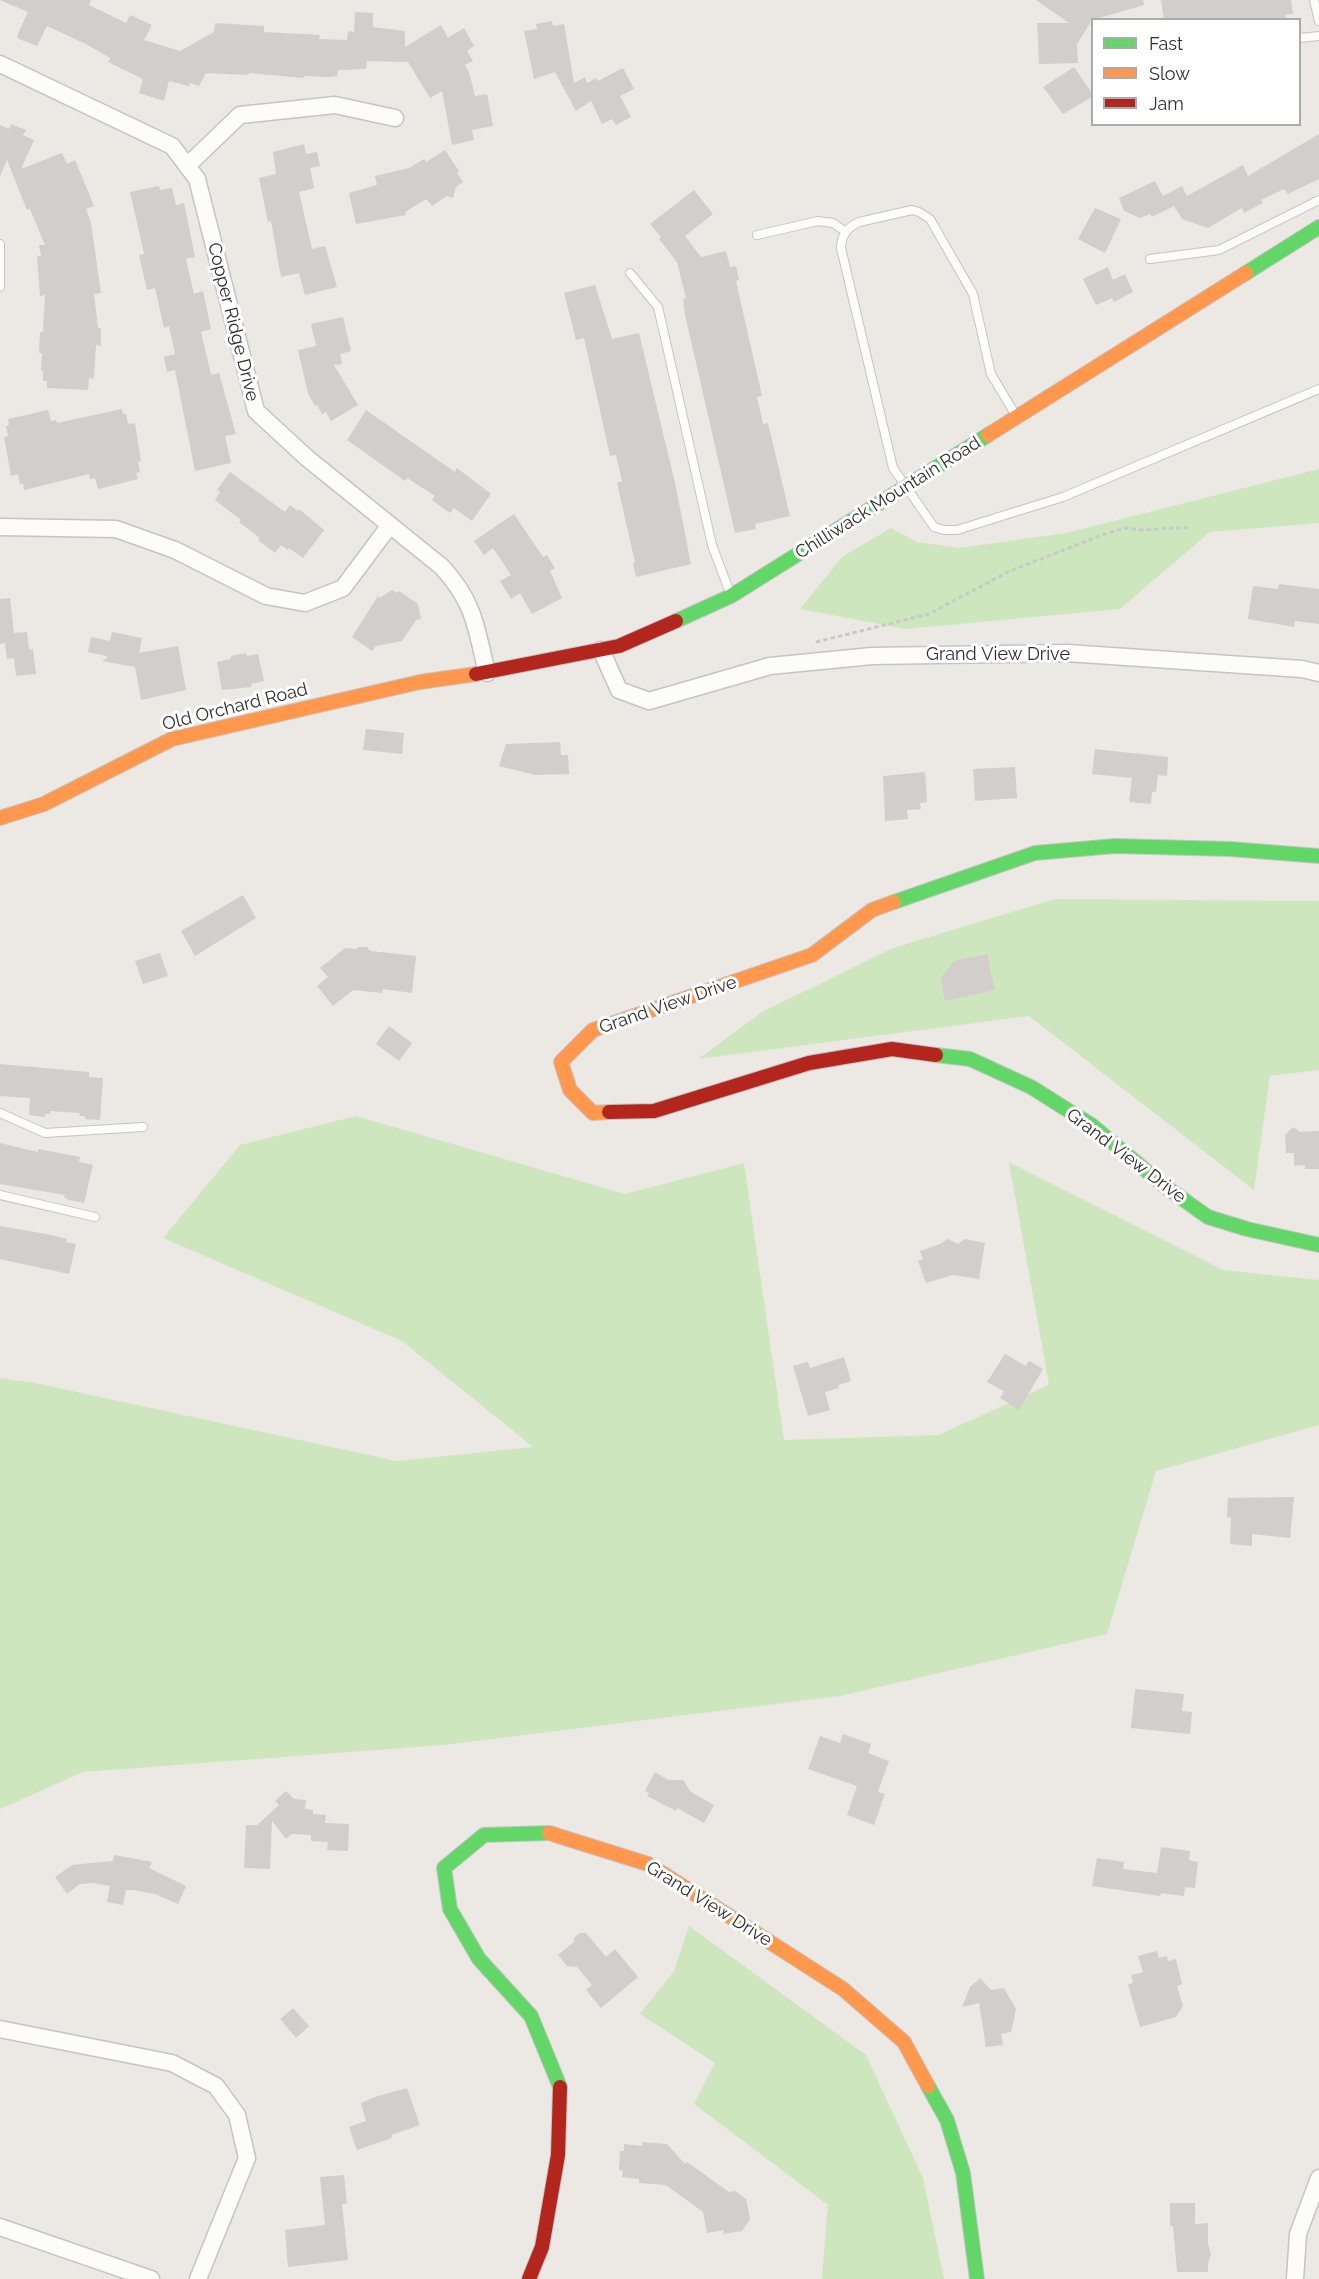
<!DOCTYPE html>
<style>
body{margin:0}
#map{position:relative;width:1319px;height:2279px;overflow:hidden;background:#ece8e4;font-family:Raleway,sans-serif}
canvas{display:block}
.legend{position:absolute;left:1091px;top:18px;width:210px;height:108px;box-sizing:border-box;background:#fff;border:2px solid #ababab;margin:0;padding:8px 10px;list-style:none;font-size:18px;color:#2e2e2e}
.legend li{display:flex;align-items:center;gap:12px;height:30px}
.legend b{width:30px;border:2px solid #ababab}
</style>
<div id="map">
<canvas width="1319" height="2279"></canvas>
<ul class="legend">
<li><b style="height:8px;background:#63d668"></b>Fast</li>
<li><b style="height:8px;background:#ff974d"></b>Slow</li>
<li><b style="height:8px;background:#b3261e"></b>Jam</li>
</ul>
</div>
<script>
const c = document.querySelector('canvas').getContext('2d');
c.lineJoin = 'round';
function fillPath(path, color) { c.fillStyle = color; c.fill(path, 'evenodd'); }
function stroke(path, color, width, dash) { c.strokeStyle = color; c.lineWidth = width; c.lineCap = dash ? 'butt' : 'round'; c.setLineDash(dash || []); c.stroke(path); }
function drawText(font, color, halo, rows, align = 'center') {
  c.font = font + ' Raleway,sans-serif'; c.lineWidth = 6; c.setLineDash([]); c.textBaseline = 'middle'; c.strokeStyle = halo; c.fillStyle = color; for (const [text, x, y, turn = 0] of rows) {
    c.save(); c.translate(x, y); c.rotate((+turn || 0) * Math.PI / 180); c.textAlign = isNaN(turn) ? turn : align; if (halo) c.strokeText(text, 0, 0); c.fillText(text, 0, 0); c.restore();
  }
}
fillPath(new Path2D(`
 M1319,469V523L1210,532L1120,609L906,629L800,609L842,557L891,528L917,542L959,548L1066,533Z
 M1055,899L1319,901V1070L1270,1076L1254,1190L1029,1016L698,1059L762,1012L893,948Z
 M356,1116L625,1194L744,1163L784,1440L938,1435L1049,1385L1009,1162L1223,1270L1319,1280V1425L1156,1471L1107,1634L840,1696L444,1745L83,1772L0,1809V1378L35,1383L397,1461L533,1447L402,1341L163,1238L240,1145Z
 M689,1926L866,2055L923,2178L944,2279H822L828,2205L694,2104L715,2063L640,2014L674,1971Z`), '#cee6be');
fillPath(new Path2D(`
 M0,0H91L89,5L126,23L130,15L152,25L144,40L180,51L214,32L215,23L264,26V32L320,35L319,39L347,40L348,31L354,32L355,12L373,13V27L405,31V47L441,25L448,38L464,28L474,46L467,51L473,61L465,65L469,72L475,96L487,94L493,126L472,130L474,140L452,145L442,91L430,98L408,62L367,61L366,69L338,70L337,76L328,77L304,76V78L249,73V75L206,73L199,86L190,83L189,86L169,81L164,101L139,93L143,79L108,62L110,58L86,44L47,26L37,46L19,39L17,36L28,12Z
 M1036,0H1143L1144,5L1092,20L1077,44L1078,63L1039,64L1037,23H1069Z
 M1161,0H1291L1293,14L1285,15L1286,19L1275,20H1164Z
 M552,21L553,26L564,24L574,83L585,77L587,83L596,78L598,81L623,68L634,89L620,96L631,117L616,125L612,119L602,124L591,101L576,111L555,72L534,79L524,31L537,29L536,24Z
 M1074,67L1092,93V97L1063,114L1043,87Z
 M11,124L26,130L23,135L34,140L21,169L62,153L67,164L75,160L94,206L86,209L91,223L101,293L94,294L98,328H101V346L96,345L94,379L89,378L88,390L47,388V381H43V371H41L42,353H39L40,332H43L45,295L40,296L37,256H41L39,245H45L30,209L27,210L7,160L0,176V125L9,129Z
 M1319,134V179L1288,194L1284,189L1261,200L1263,203L1244,213L1242,208L1208,228L1182,219L1174,206L1152,217L1150,214L1140,218L1124,211L1119,198L1155,181L1163,196L1182,186L1187,196L1243,165L1248,176Z
 M304,144L306,154L317,152L320,166L310,168L314,188L299,192L312,249L325,246L337,287L305,295L299,273L281,277L271,221L268,222L259,178L276,174L273,152Z
 M445,150L459,171L457,173L463,182L456,187L453,198L447,196L432,206L426,199L405,212L406,215L356,224L349,193L377,185L375,176L409,168L424,159L426,162Z
 M159,186L160,190L172,188L176,205L184,203L195,257L186,259L194,294L203,291L211,329L201,332L211,375L219,373L236,434L225,436L231,463L195,471L175,370L167,372L164,357L175,354L169,326L164,328L155,288L147,290L139,255L144,254L130,192Z
 M694,190L713,214L685,236L701,257L726,251L730,267L736,266L739,280L736,281L762,396L757,397L763,424L768,423L790,516L755,524L756,529L735,533L685,315L683,299L686,298L677,262L659,239L661,237L650,224Z
 M1095,208L1121,219L1105,253L1078,239Z
 M1108,267L1113,280L1125,274L1133,292L1114,302L1112,298L1096,305L1083,279Z
 M595,285L612,339L639,333L675,483L691,564L636,577L633,563L635,562L617,483L622,481L616,455L610,456L584,338L576,340L564,293Z
 M343,317L351,351L340,354L342,364L334,365L358,405L331,421L326,412L322,414L317,405L315,406L308,393L298,350L316,346L311,324Z
 M122,409L123,414H126L128,424L135,423L141,461L138,462L140,472L136,473L138,479L98,489L95,478L90,479L89,474L24,490L23,484H20L18,474L11,476L4,437L8,436L6,426L9,425L8,419L48,410L51,421L56,420L57,423Z
 M366,410L455,472L457,468L491,494L472,521L454,508L450,513L432,500L435,496L407,478L405,481L347,440Z
 M230,472L285,512L290,505L298,511L299,509L324,530L303,558L289,548L288,550L281,545L275,553L258,540L260,538L239,522L241,520L215,500L220,492L217,490Z
 M514,514L543,557L547,555L555,568L550,571L562,598L532,614L520,593L511,599L500,581L511,575L493,548L484,555L474,541Z
 M1279,584L1319,589V624L1295,621L1294,627L1248,619L1253,586L1278,589Z
 M392,590L397,593L399,591L418,604L421,619L416,620L402,641L376,646L372,651L352,637L378,596L380,598Z
 M10,598L14,633L27,632L29,650L33,649L36,674L16,676L14,658L7,659L5,643L0,644V599Z
 M112,632L142,638L139,653L178,646L186,690L141,700L135,667L102,661L106,659L107,656L88,652L91,637L110,641Z
 M246,653L247,656L258,654L264,681L251,684L252,687L222,690L217,662L231,659V656Z
 M366,729L404,733L402,754L363,750Z
 M560,742L561,755H568L569,774L535,775L499,766L506,744Z
 M1095,749L1168,757L1167,776L1158,775L1156,792H1152L1151,804L1129,802L1132,778L1092,774Z
 M1015,767L1017,798L975,801L973,769Z
 M925,772L927,802L920,803L921,809L907,810L908,819L885,821L883,776Z
 M243,895L256,918L195,956L181,931Z
 M359,947H367L370,951L416,956L412,993L383,989L382,993L353,990L333,1006L317,986L328,977L320,968L345,948L355,949Z
 M160,953L168,976L143,984L135,961Z
 M987,954L995,990L945,1001L941,978L954,961Z
 M389,1026L412,1043L399,1061L376,1044Z
 M0,1064L89,1072V1077L103,1078L100,1120L85,1119V1116H79L80,1113L50,1111V1114H45V1117L29,1115L30,1098L0,1096Z
 M1293,1127L1300,1132L1319,1131V1169H1305V1165L1294,1166V1153H1286L1285,1135Z
 M0,1143L38,1152V1149L80,1157L79,1162L93,1165L84,1203L69,1200L64,1197L65,1195L0,1184Z
 M0,1226L46,1234L67,1239L66,1242L76,1244L69,1274L0,1259Z
 M948,1239L958,1244L965,1239L985,1243L979,1279L953,1275L926,1283L918,1261L923,1259L920,1251L940,1244Z
 M1005,1354L1026,1366L1029,1361L1043,1369L1019,1410L1000,1398L1004,1391L987,1382Z
 M844,1357L851,1381L838,1385L839,1388L825,1392L830,1410L808,1416L793,1366L808,1362L810,1368Z
 M1294,1497L1290,1538L1252,1534V1546L1230,1544L1231,1518L1227,1517L1228,1498Z
 M1135,1689L1184,1694L1182,1711L1192,1712L1190,1734L1131,1728Z
 M843,1734L871,1744L868,1753L889,1761L878,1792L885,1794L874,1825L847,1815L857,1786L808,1769L820,1736L840,1743Z
 M655,1772L668,1780H683L691,1792L714,1805L704,1823L677,1808L676,1811L647,1796L649,1793L645,1791Z
 M286,1791L294,1799L306,1800L305,1809L313,1810V1814L326,1815L325,1823L349,1824L348,1851L327,1850L328,1842L311,1841V1835L291,1834L286,1839L272,1821L270,1869L244,1868L246,1825H257L279,1805L275,1801Z
 M1161,1847L1190,1851L1189,1860L1198,1862L1195,1888L1185,1887L1184,1896L1161,1893L1160,1896L1092,1886L1097,1858L1124,1862L1123,1869L1157,1873Z
 M114,1855L152,1862L149,1868L186,1886L178,1904L155,1894L133,1890H126L123,1905L107,1902L110,1886L93,1883L80,1884L67,1894L55,1877L72,1865L113,1861Z
 M580,1933H586L606,1957L615,1949L638,1977L601,2008L586,1990L592,1985L577,1967L567,1966L558,1955L574,1942V1938Z
 M1157,1951L1159,1958L1167,1956L1168,1961L1176,1959L1182,1984L1177,1986L1183,2006L1176,2017L1140,2027L1128,1984L1133,1983L1131,1975L1143,1972L1138,1956Z
 M980,1978L991,1990L1004,1988L1016,2009L1011,2032L1001,2034L1003,2045L986,2047L979,2003L962,2007L970,1987Z
 M293,2008L309,2026L296,2038L280,2019Z
 M407,2088L420,2125L391,2135L392,2138L357,2150L349,2127L366,2121L361,2103L375,2097Z
 M642,2142L667,2144L685,2164L687,2162L729,2192L735,2191L746,2199L750,2219L742,2231L723,2234L724,2230L707,2233L703,2212L666,2185L639,2183V2179L622,2177L623,2171L619,2170L620,2151H624V2144L642,2146Z
 M344,2175L347,2204H342L348,2260L288,2267L285,2230L325,2225L320,2177Z
 M1170,2203H1195V2224L1208,2223V2244L1211,2254L1208,2264V2272H1177L1173,2226H1170Z`), '#d1cecb');
const lane = new Path2D(`
 M1314,0L1319,21
 M1300,38L1319,36
 M757,235L818,221L833,223L846,232
 M0,244V287
 M1150,259L1219,250L1319,200
 M630,273L658,307L712,545L730,593
 M1015,414L991,374L973,294L930,219L919,212L912,210L859,222C848,227 841,236 841,248L893,468L934,527L944,530H957L1063,497L1319,389
 M0,1113L45,1133L143,1127
 M0,1195L95,1217`);
const street = new Path2D(`
 M0,64L172,146L197,179L256,411L307,458L442,567C475,603 476,628 487,673
 M187,166L240,115L335,105L395,118
 M0,527L116,529L175,550L266,596L305,603L343,588L390,525
 M601,650L619,690L649,701L770,666L872,656L1067,653L1302,669L1319,673
 M0,2029L172,2063L216,2086L237,2115L247,2158L198,2279
 M0,2227L151,2279
 M1295,2279L1298,2234L1319,2178`);
const fast = new Path2D(`
 M1246,273L1319,227
 M676,621L731,596L988,435
 M894,902L1035,853L1115,846L1230,849L1319,856
 M936,1055L970,1059L1031,1087L1093,1126L1163,1185L1208,1217L1247,1229L1319,1245
 M549,1833L484,1835L444,1868L450,1909L479,1959L531,2016L560,2087
 M928,2086L947,2120L963,2173L977,2279`);
const slow = new Path2D(`
 M988,435L1246,273
 M0,818L44,804L172,739L420,682L476,674
 M609,1112L593,1113L570,1090L561,1062L593,1030L812,955L872,910L894,902
 M549,1833L648,1864L843,1989L904,2042L928,2086`);
const jam = new Path2D(`
 M476,674L619,646L676,621
 M609,1112L654,1111L809,1063L892,1049L936,1055
 M529,2279L542,2247L558,2155L560,2087`);
stroke(lane, '#c5c4c5', 10);
stroke(street, '#c5c4c5', 19);
stroke(fast, '#c5c4c5', 16);
stroke(slow, '#c5c4c5', 16);
stroke(jam, '#c5c4c5', 16);
stroke(new Path2D(`
 M816,642L929,614L1010,571L1102,535L1124,528L1143,530L1191,527`), '#c9c9c8', 3, [4.5, 3]);
stroke(lane, '#fcfcfb', 8);
stroke(street, '#fcfcfb', 16);
stroke(fast, '#63d668', 14);
stroke(slow, '#ff974d', 14);
stroke(jam, '#b3261e', 14);
drawText('18px', '#2e2e2e', '#fff', [
 ["Copper Ridge Drive",233,322,76],
 ["Chilliwack Mountain Road",888,498,-32],
 ["Grand View Drive",998,655],
 ["Old Orchard Road",235,707,-14],
 ["Grand View Drive",668,1005,-19],
 ["Grand View Drive",1126,1156,37],
 ["Grand View Drive",709,1904,32]
]);
</script>
